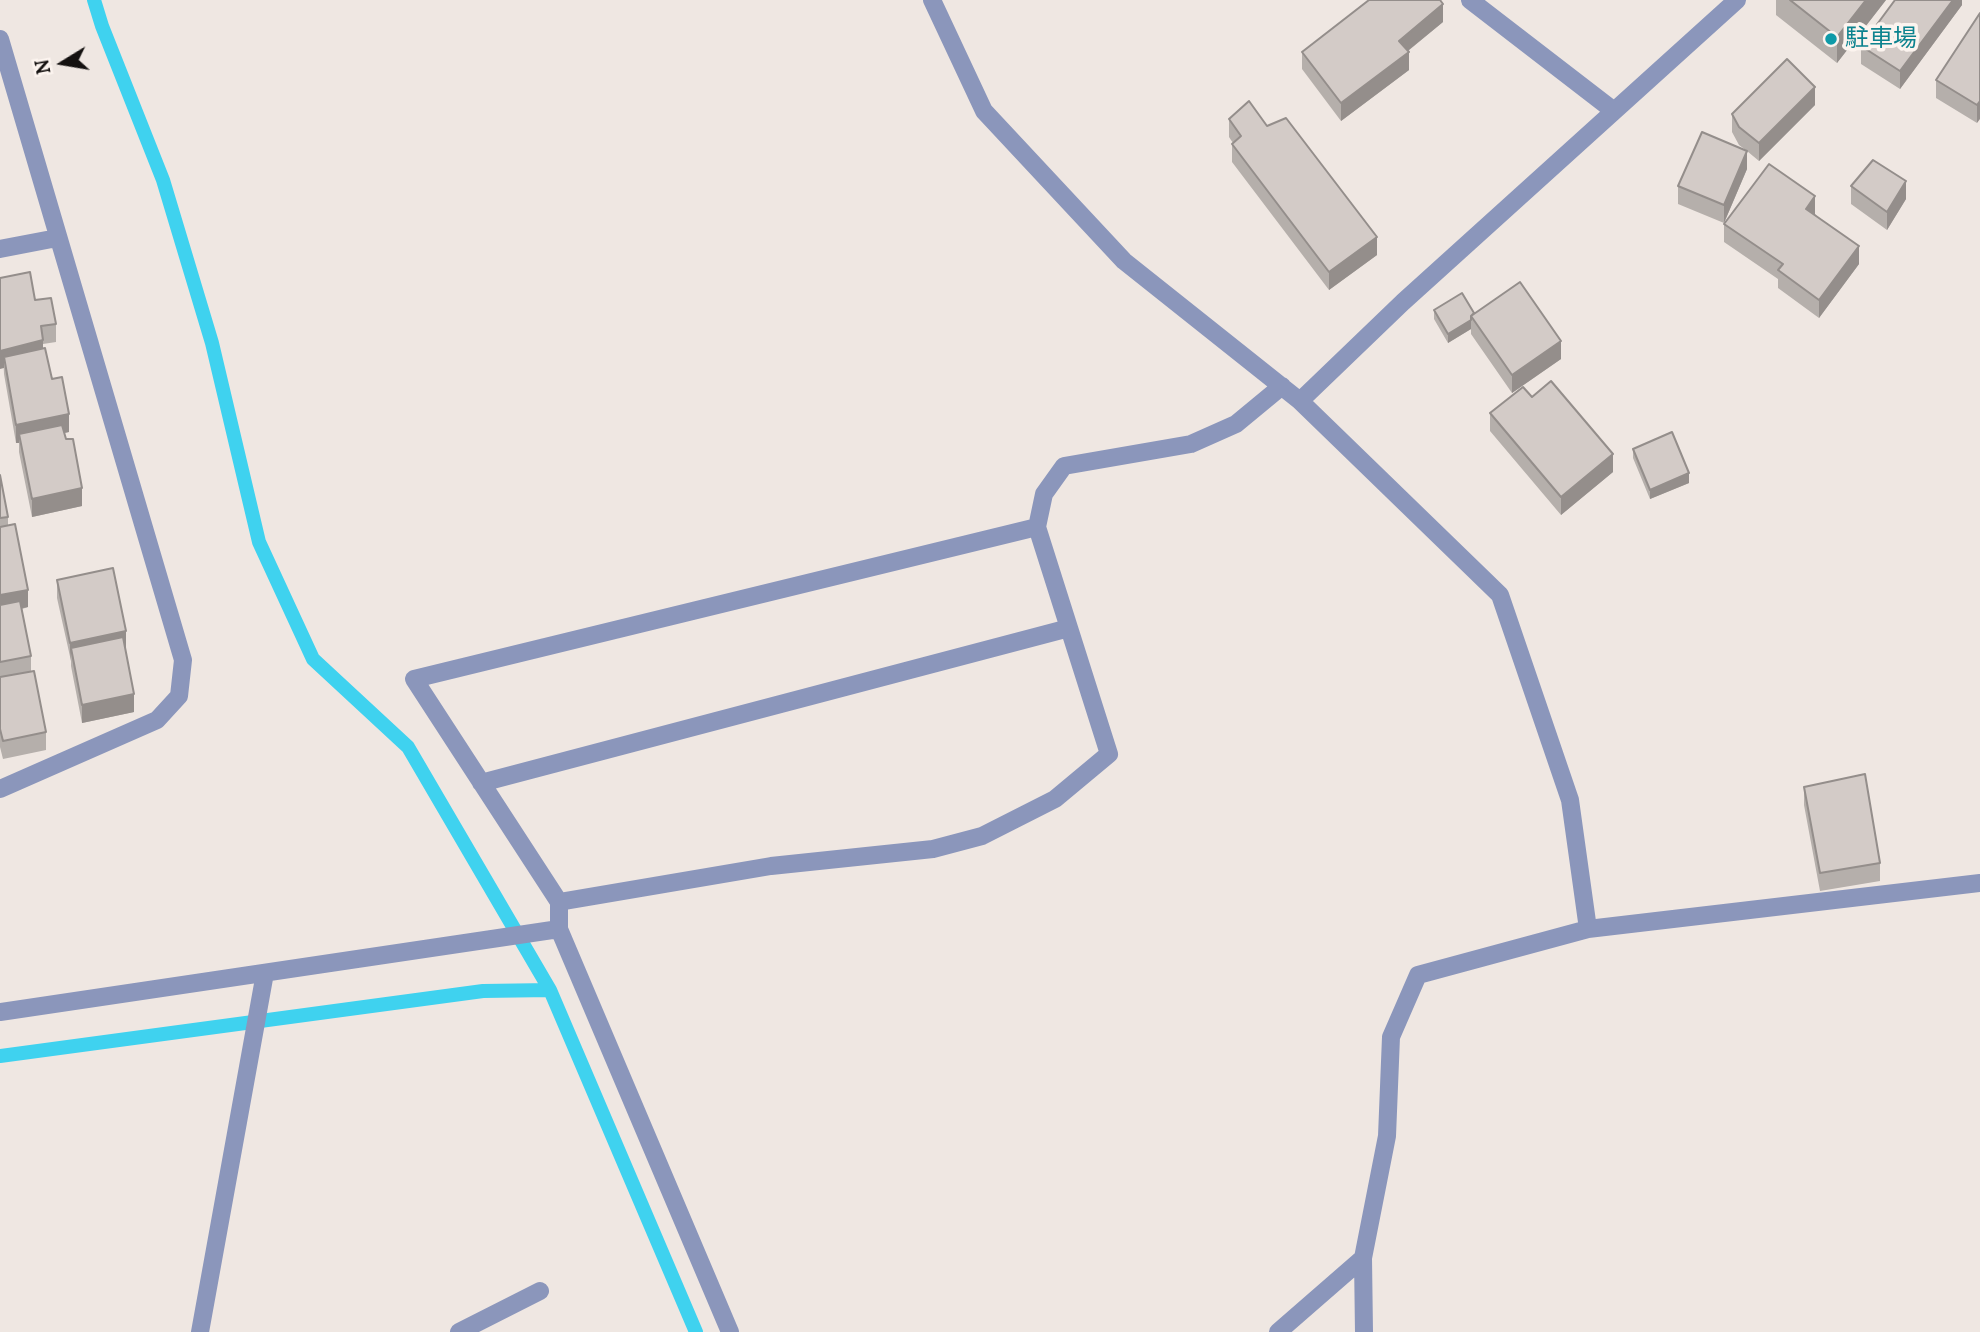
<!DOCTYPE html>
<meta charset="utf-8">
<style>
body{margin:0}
#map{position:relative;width:1980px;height:1332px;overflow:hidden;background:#efe7e2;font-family:Lora,serif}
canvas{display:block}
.north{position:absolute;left:28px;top:28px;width:70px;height:70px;-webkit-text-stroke:5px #fcf4ef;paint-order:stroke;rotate:259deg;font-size:19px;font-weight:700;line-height:28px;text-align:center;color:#141110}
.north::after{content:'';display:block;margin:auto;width:24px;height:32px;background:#141110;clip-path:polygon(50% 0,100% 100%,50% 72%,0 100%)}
</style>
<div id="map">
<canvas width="1980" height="1332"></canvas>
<div class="north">N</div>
</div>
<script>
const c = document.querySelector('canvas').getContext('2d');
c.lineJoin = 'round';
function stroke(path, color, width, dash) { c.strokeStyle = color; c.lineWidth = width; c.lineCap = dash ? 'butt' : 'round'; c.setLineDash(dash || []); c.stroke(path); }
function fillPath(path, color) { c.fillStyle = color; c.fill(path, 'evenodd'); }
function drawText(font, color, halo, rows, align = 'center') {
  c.font = font + ' Lora,"Noto Sans JP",serif'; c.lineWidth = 7; c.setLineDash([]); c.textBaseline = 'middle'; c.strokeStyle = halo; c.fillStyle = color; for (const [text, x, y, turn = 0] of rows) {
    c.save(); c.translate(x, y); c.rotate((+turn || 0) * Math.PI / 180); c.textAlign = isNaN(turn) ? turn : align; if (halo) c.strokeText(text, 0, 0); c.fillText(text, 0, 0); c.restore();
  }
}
stroke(new Path2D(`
 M94,0L102,26L163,180L212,343L259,542L313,659L408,747L550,990L696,1332
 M0,1056L483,991L550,990`), '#3fd2ef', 14);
stroke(new Path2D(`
 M932,0L984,111L1124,261L1300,401L1500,595L1570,800L1588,929
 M1470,0L1614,111
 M0,39L183,660L179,696L157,720L0,789
 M0,249L57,238
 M1300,401L1403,302L1737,0
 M481,783L1069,628
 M559,902L771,866L933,849L982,836L1055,799L1109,754L1037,527L1044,494L1064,466L1191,444L1236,424L1282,386
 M559,929V902L414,679L1037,527
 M0,1012L559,929L730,1332
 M200,1332L265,973
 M459,1332L540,1291
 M1278,1332L1363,1258
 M1364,1332L1363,1258L1387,1136L1391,1037L1418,975L1588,929L1980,883`), '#8b96bb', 18);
fillPath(new Path2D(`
 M1776,0H1886L1837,63L1776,15Z
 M1962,0V5L1900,89L1861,64V46Z
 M1980,13L1977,123L1936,98V80Z
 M1443,22L1408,51L1409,70L1341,121L1302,69V52Z
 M1815,105L1759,161L1747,151V169L1724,223L1678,204V186L1747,151L1739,145L1732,132V114Z
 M1229,119L1267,126L1377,255L1329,290L1232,162V144L1233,143L1229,137Z
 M1851,186L1906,199L1887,230L1851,204Z
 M1815,214L1859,264L1819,318L1778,288V279L1724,242V224Z
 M0,278L35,300L56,324V342L43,344V348L52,379L69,432L64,433L82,506L32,517L19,452V443H16L4,374Z
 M1434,310L1474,313L1561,359L1512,393L1471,334V329L1448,343L1434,319Z
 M1532,397L1613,472L1561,515L1490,431V413Z
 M1633,449L1689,483L1650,499L1633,458Z
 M0,475L8,517V526L28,607L22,609L31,656V671L46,732V750L3,759L0,747Z
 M57,580L125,649L134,712L82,723L71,666V661L57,598Z
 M1804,787L1880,863V881L1820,891L1804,805Z`), '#b5afab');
fillPath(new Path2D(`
 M1866,0H1886L1837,63V37Z
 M1953,0H1962V5L1900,89V71Z
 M1443,4V22L1399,58V41Z
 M1409,52V70L1341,121V103Z
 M1815,87V105L1759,161V143Z
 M1980,101V119L1977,123V105Z
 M1747,151V169L1724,223V205Z
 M1906,181V199L1887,230V212Z
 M1815,196V214L1806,227V209Z
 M1377,237V255L1329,290V272Z
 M1859,246V264L1819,318V300Z
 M1471,320V329L1448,343V334Z
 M43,340V358L4,357V368L0,369V351Z
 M1561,341V359L1512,393V375Z
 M69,414V432L21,442L19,434V443H16V425Z
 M1613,454V472L1561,515V497Z
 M1689,473V483L1650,499V490Z
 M82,488V506L32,517V499Z
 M28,590V607L0,613V595Z
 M126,631V649L71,648L70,661V643Z
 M134,694V712L82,723V705Z`), '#948e8b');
const building = new Path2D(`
 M1369,0H1440L1443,4L1399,41L1409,52L1341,103L1302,52Z
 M1790,0H1866L1837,37Z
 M1895,0H1953L1900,71L1861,46Z
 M1980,13V101L1977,105L1936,80Z
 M1787,59L1815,87L1759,143L1739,127L1732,114Z
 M1249,101L1267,126L1286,118L1377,237L1329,272L1232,144L1241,136L1229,119Z
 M1702,132L1747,151L1724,205L1678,186Z
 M1873,160L1906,181L1887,212L1851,186Z
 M1769,164L1815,196L1806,209L1859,246L1819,300L1778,270L1783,264L1724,224Z
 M30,272L35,300L51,298L56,324L41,326L43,340L0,351V278Z
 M1520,282L1561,341L1512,375L1471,316Z
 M1462,293L1474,313L1471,316V320L1448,334L1434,310Z
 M45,348L52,379L62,377L69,414L16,425L4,357Z
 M1551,381L1613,454L1561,497L1490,413L1523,387L1532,397Z
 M62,425L66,439H73L82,488L32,499L19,434Z
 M1672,432L1689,473L1650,490L1633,449Z
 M0,475L8,517L0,518Z
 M15,524L28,590L0,595V527Z
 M113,568L126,631L70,643L57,580Z
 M20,601L31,656L0,662V605Z
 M123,637L134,694L82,705L71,648Z
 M34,671L46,732L3,741L0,729V677Z
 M1865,774L1880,863L1820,873L1804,787Z`);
fillPath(building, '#d3cbc7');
stroke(building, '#948e8b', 2);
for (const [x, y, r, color] of [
 [1831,39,7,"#0f9aa8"]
]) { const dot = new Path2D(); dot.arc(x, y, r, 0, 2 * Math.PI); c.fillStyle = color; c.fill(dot); stroke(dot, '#fcf4ef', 2.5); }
drawText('24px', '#0d838f', '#fcf4ef', [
 ["駐車場",1845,39]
], 'left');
</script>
